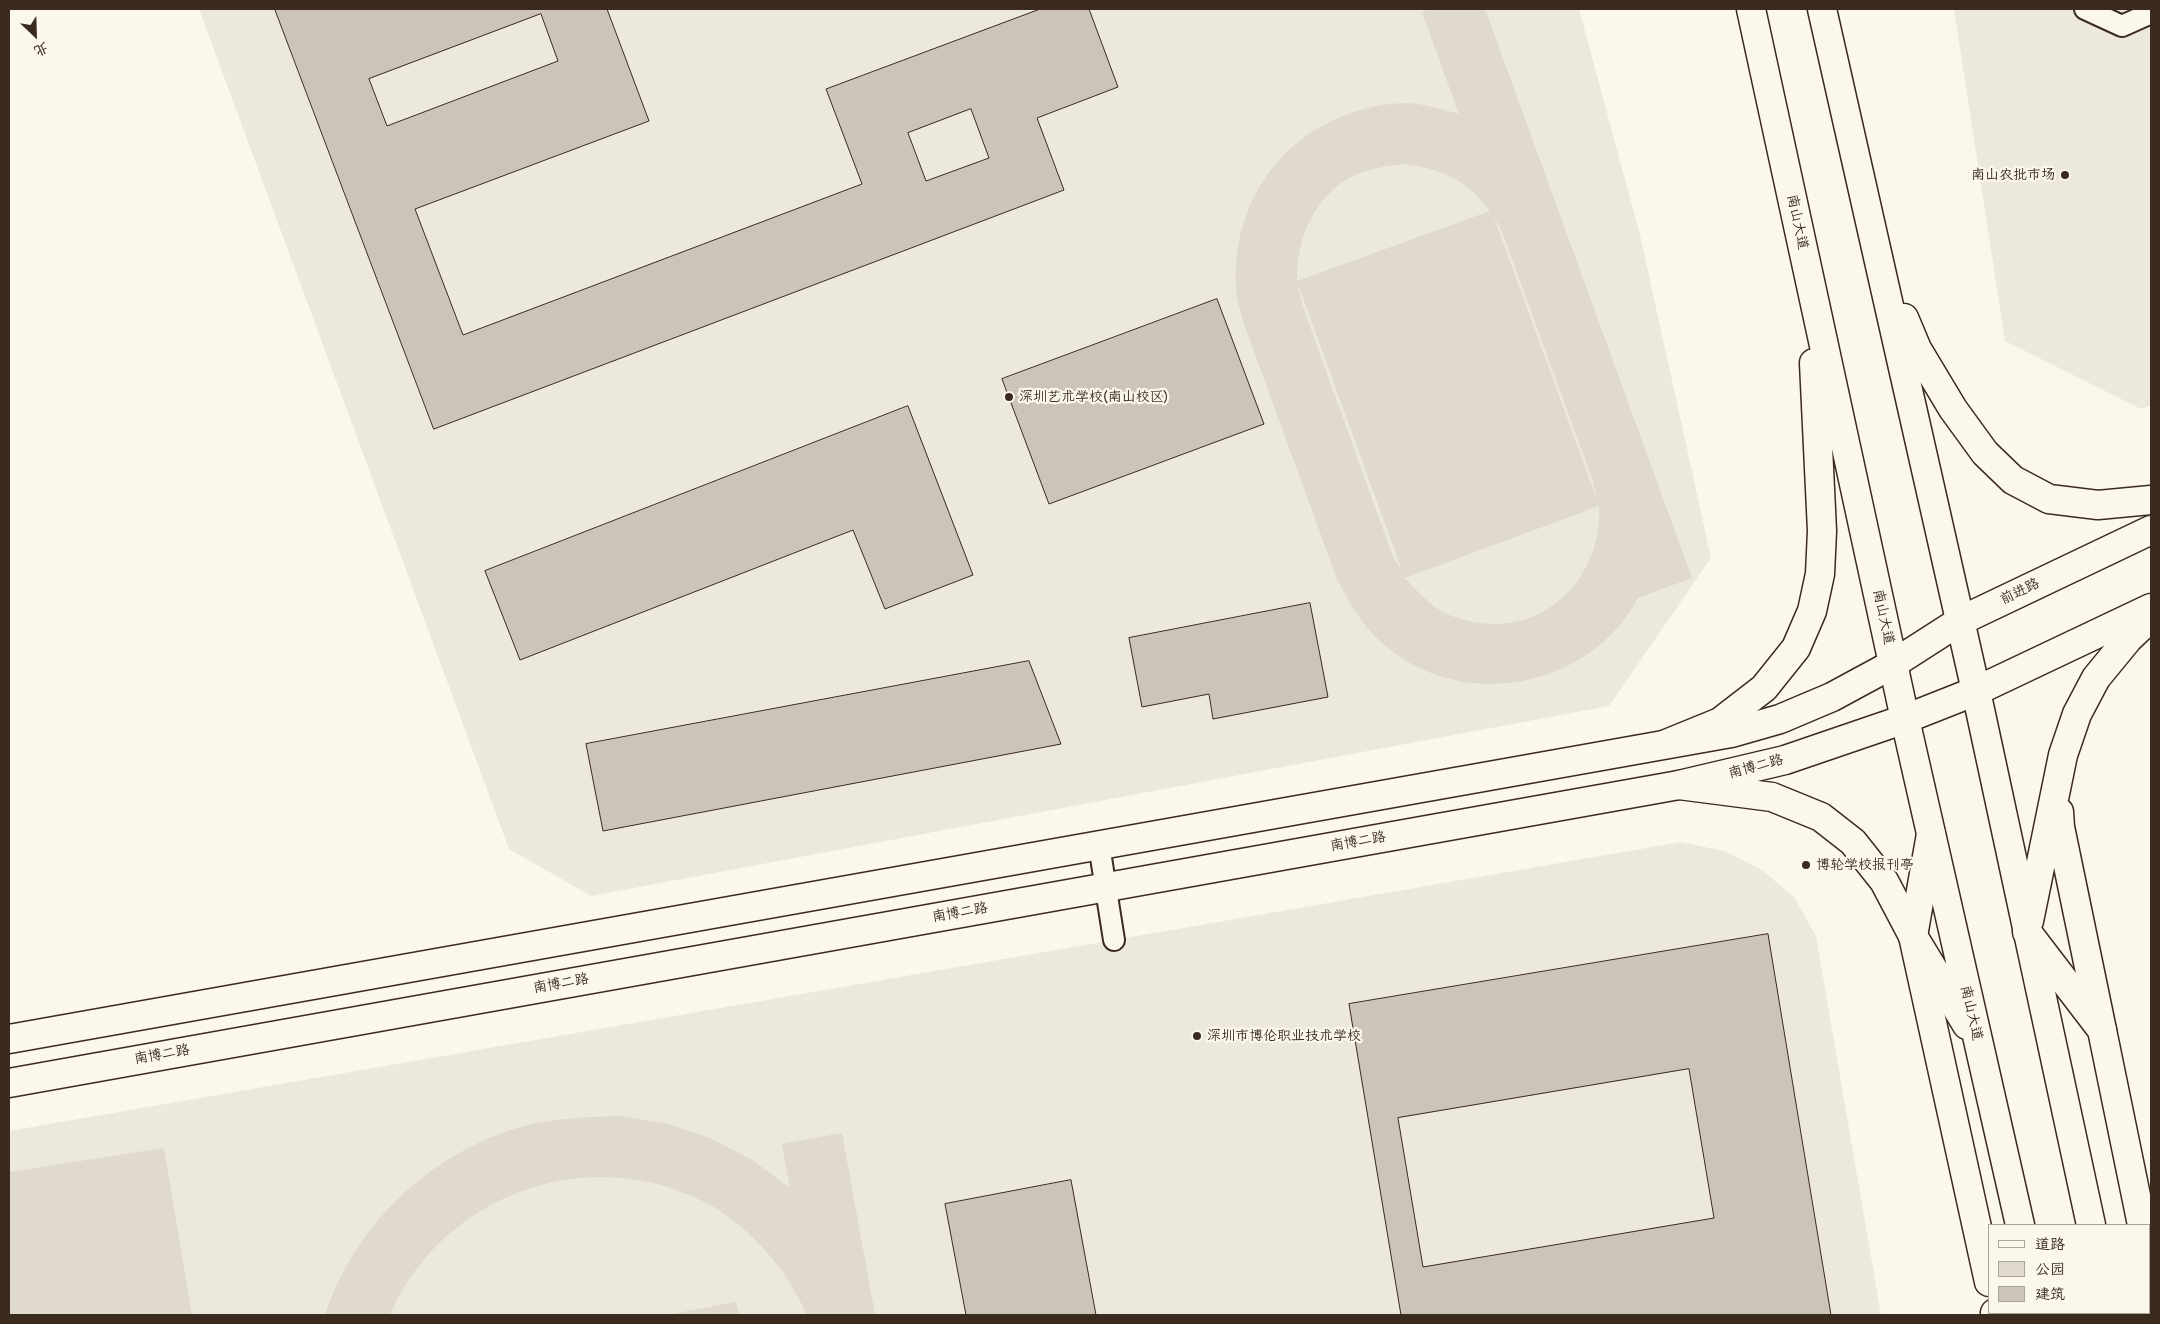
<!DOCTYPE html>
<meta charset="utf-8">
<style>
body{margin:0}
#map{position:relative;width:2160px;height:1324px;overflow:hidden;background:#fbf7ec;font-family:Pangolin,"LXGW WenKai TC",sans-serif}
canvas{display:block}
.frame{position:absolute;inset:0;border:10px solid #3b2a1e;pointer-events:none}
.legend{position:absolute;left:1988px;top:1224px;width:162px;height:90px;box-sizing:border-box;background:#fbf7ec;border:1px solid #aea59a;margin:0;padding:6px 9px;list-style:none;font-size:15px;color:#3b2a1e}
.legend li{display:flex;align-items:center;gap:10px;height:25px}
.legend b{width:25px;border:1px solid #aea59a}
.north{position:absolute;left:10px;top:10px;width:50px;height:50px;-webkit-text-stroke:4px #fbf7ec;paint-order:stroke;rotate:156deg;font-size:14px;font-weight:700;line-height:20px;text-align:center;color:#3b2a1e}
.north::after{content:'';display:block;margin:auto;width:18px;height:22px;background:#3b2a1e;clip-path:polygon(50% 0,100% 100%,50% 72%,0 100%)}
</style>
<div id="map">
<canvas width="2160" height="1324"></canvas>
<div class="frame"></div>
<ul class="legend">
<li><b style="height:6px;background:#fbf7ec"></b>道路</li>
<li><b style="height:14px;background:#dfd9ce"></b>公园</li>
<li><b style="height:14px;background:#ccc4b9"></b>建筑</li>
</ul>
<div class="north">北</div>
</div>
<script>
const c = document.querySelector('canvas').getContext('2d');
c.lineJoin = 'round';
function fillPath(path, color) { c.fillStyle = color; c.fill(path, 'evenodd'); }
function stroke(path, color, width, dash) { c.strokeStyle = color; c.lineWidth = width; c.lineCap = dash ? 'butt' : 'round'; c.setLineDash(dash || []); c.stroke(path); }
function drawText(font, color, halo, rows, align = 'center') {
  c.font = font + ' Pangolin,"LXGW WenKai TC",sans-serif'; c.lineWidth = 4.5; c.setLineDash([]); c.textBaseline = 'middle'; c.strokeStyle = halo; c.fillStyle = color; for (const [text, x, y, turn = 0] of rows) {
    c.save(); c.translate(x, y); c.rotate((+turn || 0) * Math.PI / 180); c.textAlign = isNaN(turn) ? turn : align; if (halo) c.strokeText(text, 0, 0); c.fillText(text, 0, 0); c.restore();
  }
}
fillPath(new Path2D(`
 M199,9H1579L1640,235L1711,558L1609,706L591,896L509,849Z
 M1954,9H2151V405L2141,409L2005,341Z
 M1681,842L1724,851L1762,870L1794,897L1816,936L1881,1315H9V1131Z`), '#ede8dd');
fillPath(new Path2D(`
 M1430,9H1485L1692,578L1638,598C1589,690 1458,714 1380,641C1361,624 1349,602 1337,579L1244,324C1241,312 1236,299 1236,287C1231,186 1303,108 1403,103C1422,103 1442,109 1459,114L1422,12ZM1404,164C1442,169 1467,180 1490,211L1297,281C1296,239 1314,195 1355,175C1371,168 1387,166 1404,164ZM1493,215L1503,234L1593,481L1597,500ZM1298,287H1299L1403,573L1392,554L1303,307ZM1599,506C1603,573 1550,632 1481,623C1468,621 1453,618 1441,611C1427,602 1416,590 1405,578Z
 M618,1116L665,1123L710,1138L752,1160L790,1188L782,1144L842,1133L875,1315H807C788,1273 760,1238 721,1212C706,1201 687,1194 670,1188C559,1152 436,1208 390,1315H325C355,1224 431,1152 524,1126C555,1118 587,1117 618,1116Z
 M164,1148L192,1315H9V1172Z
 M736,1302L739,1315H666Z`), '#dfd9ce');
const building = new Path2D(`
 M275,9H607L649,121L415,209L463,335L862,184L826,89L1040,9H1089L1118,87L1037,118L1064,190L434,429ZM541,14L558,61L387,126L369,79ZM971,109L989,158L926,181L908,133Z
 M1217,299L1264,424L1049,504L1002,379Z
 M908,406L973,575L885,609L853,530L520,660L485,571Z
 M1310,603L1328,697L1213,719L1209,694L1142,707L1129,638Z
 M1029,661L1061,744L603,831L586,744Z
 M1768,934L1831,1315H1401L1349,1004ZM1689,1069L1714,1218L1423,1267L1398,1118Z
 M1071,1180L1096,1315H966L945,1204Z`);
fillPath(building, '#ccc4b9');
stroke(building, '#3b2a1e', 1);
const service = new Path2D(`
 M2085,9L2122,26L2151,13
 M1099,845L1114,940`);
const tertiary = new Path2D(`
 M1931,834L1913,936L1989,1282
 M2027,932L2102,1030L2142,1225
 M9,1039L1731,733L1780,719L1832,697L1893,664
 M9,1083L1679,785L1785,760L1905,719
 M2149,1259L2151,1271
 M1995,1313L1996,1315`);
const secondary = new Path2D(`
 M1751,9L1905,719L2020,1225
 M1822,9L1976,691L2091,1225
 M1904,318L1917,349L1953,409L1985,453L2013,480L2049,499L2098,505L2151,500
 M1666,744L1720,722L1764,688L1796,648L1812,611L1820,574L1822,531L1814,363
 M1679,785L1772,797L1821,817L1853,842L1884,881L1913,936L1967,1025
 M2059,812L2060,827L2102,1030
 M2029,921L2063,755L2077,714L2096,678L2128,639L2151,617
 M2039,1313L2040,1315
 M2110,1313L2111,1315`);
const primary = new Path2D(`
 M1893,664L1960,621L2151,530
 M1905,719L1976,691L2151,608`);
stroke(service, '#3b2a1e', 24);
stroke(tertiary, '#3b2a1e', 31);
stroke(secondary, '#3b2a1e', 31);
stroke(primary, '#3b2a1e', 31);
stroke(service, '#fbf7ec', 20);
stroke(tertiary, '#fbf7ec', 28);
stroke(secondary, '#fbf7ec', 28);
stroke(primary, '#fbf7ec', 28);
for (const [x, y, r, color] of [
 [2065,175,5,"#3b2a1e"],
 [1009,397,5,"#3b2a1e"],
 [1806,865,5,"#3b2a1e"],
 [1197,1036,5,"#3b2a1e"]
]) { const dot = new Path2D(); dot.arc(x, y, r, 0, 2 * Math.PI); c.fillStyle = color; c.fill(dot); stroke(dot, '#fbf7ec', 2); }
drawText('14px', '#3b2a1e', '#fbf7ec', [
 ["南山农批市场",2055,175,"right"],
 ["深圳艺术学校(南山校区)",1019,397],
 ["博轮学校报刊亭",1816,865],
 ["深圳市博伦职业技术学校",1207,1036]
], 'left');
drawText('14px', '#3b2a1e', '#fbf7ec', [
 ["南山大道",1797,222,78],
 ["前进路",2020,592,-26],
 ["南山大道",1883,617,78],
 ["南博二路",1756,767,-15],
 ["南博二路",1358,842,-10],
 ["南博二路",960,913,-10],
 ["南博二路",561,984,-10],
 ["南山大道",1971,1013,77],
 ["南博二路",162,1055,-10]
]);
</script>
